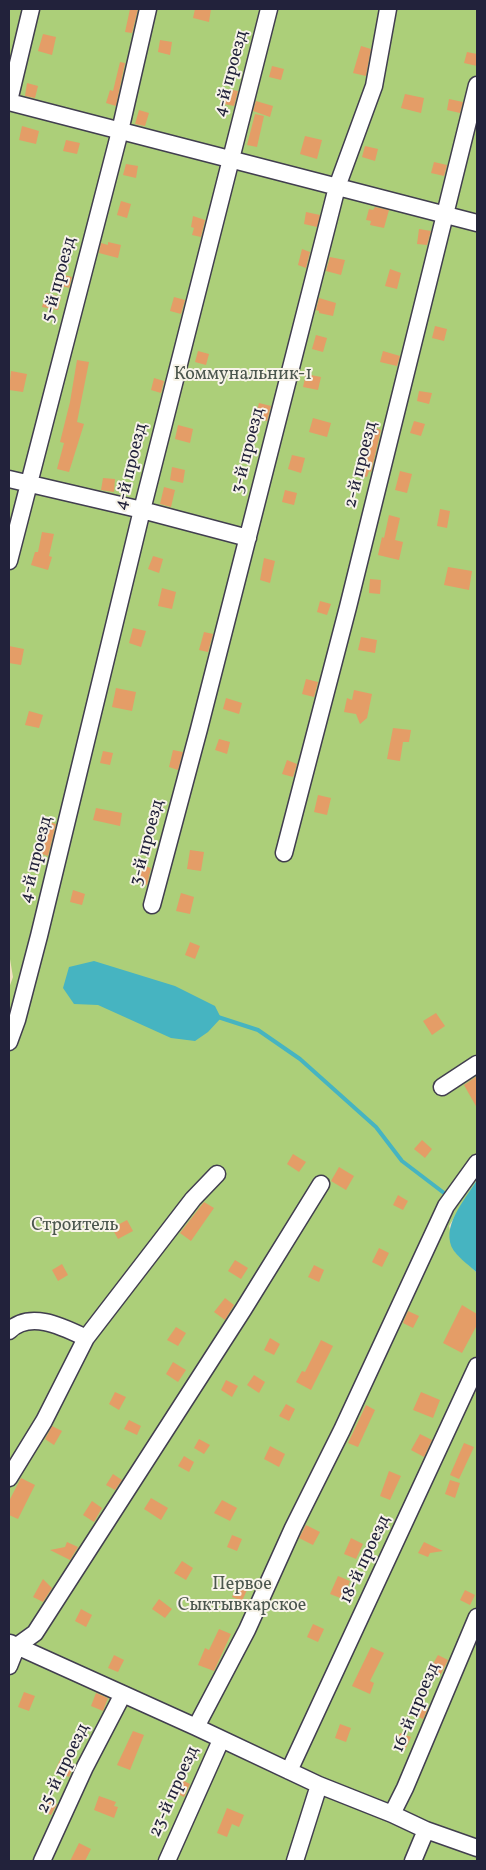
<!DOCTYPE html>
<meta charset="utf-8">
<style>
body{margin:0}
#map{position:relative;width:486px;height:1870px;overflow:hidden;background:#efdfc0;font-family:Vollkorn,serif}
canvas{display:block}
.frame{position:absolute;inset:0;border:10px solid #22223b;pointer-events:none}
</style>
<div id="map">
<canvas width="486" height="1870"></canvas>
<div class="frame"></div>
</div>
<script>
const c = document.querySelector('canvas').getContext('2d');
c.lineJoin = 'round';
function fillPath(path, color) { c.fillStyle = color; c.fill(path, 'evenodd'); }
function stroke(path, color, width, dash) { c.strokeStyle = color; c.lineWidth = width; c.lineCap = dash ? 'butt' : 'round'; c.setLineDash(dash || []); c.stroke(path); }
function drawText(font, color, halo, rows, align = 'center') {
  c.font = font + ' Vollkorn,serif'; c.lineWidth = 4; c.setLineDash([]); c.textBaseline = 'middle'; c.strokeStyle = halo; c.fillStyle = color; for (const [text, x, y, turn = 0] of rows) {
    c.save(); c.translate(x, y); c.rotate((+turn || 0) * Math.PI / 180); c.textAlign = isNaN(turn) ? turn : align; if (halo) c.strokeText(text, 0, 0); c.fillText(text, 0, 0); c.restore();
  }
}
fillPath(new Path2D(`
 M9,9H477V1180L449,1226L455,1252L477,1273V1861H9V988L13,977L9,953Z`), '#accf79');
fillPath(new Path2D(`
 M94,961L175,986L215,1006L221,1018L208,1032L195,1041L171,1038L98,1005L74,1004L63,988L69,967Z
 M477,1180V1273C470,1266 460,1259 454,1251C439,1228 465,1200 477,1180Z`), '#46b4c1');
stroke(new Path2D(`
 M218,1017L258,1030L300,1059L376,1127L402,1161L448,1196`), '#46b4c1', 4);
fillPath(new Path2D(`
 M130,9H138L132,33L125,32Z
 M195,9H211L209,22L193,18Z
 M43,34L56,37L52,55L38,51Z
 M160,40L172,42L170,55L158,52Z
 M361,46L371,49L366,76L353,73Z
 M467,52L477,54V66L464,63Z
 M120,62L125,63L116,106L106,103L110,90L113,91Z
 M272,66L284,69L281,80L269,77Z
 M27,83L38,86L35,98L25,96Z
 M228,89L238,91L234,106L224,104Z
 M405,94L424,98L421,113L401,108Z
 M449,99L463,102L460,113L447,110Z
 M256,101L273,106L270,117L253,111Z
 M139,110L149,113L145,126L135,124Z
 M255,114L264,116L257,147L247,145Z
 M22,126L39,131L36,144L19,140Z
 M305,136L322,140L317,159L300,154Z
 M66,140L80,143L77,154L63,151Z
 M365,146L378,149L375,161L362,157Z
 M434,162L447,165L444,176L431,173Z
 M126,164L138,166L136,178L123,175Z
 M121,201L131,204L127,218L117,215Z
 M375,207L389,210L384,228L370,225L371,221L366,220L369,209L373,210Z
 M306,212L320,215L317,227L304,224Z
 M193,216L205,220L201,237L192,235L194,228L191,227Z
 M419,229L431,231L427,245L417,244Z
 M108,242L121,245L118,258L99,253L101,243L108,245Z
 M302,249L310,252L306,268L298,265Z
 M330,257L345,260L341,275L326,271Z
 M390,269L401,273L397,289L385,286Z
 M61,274L72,277L69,288L59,285Z
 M46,293L61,297L58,310L42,307Z
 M174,297L185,300L181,314L170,311Z
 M319,298L336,303L333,316L319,313V311L316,310Z
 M435,326L447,329L444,341L432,338Z
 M316,335L327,338L323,352L312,349Z
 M198,351L209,354L206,365L195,362Z
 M383,351L400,356L397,366L380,362Z
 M77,360L89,362L77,422L84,424L69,472L57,469L64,443L60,442L70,402Z
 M11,371L27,374L23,392L9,390Z
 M306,374L321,377L318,390L303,387Z
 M154,378L164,381L161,393L151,390Z
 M419,391L432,393L429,404L417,401Z
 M259,403L271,406L267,421L255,418Z
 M313,418L331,423L327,437L309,432Z
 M414,421L425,424L421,436L410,433Z
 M178,425L193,429L190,443L175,439Z
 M373,427L381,430L371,472L369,471L367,477L359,475Z
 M292,455L305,458L301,473L288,469Z
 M172,467L185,470L183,483L170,480Z
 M400,471L412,474L407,493L395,490Z
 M103,478L115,479L114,492L101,490Z
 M164,487L175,490L171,507L160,504Z
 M285,490L297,493L294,505L282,502Z
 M440,509L450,511L447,528L437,526Z
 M389,515L400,518L395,540L403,542L399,560L378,555L382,537L384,538Z
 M42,532L54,534L49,556L52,557L48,570L31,565L35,552H38Z
 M153,556L163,559L159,573L148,569Z
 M264,558L275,561L270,583L260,580Z
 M448,567L472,571L469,590L444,585Z
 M370,579L381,580L380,594L369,593Z
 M162,588L176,592L172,609L158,606Z
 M320,601L331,604L327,615L317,612Z
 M133,628L146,631L141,647L129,643Z
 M204,632L213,634L208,652L199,650Z
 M361,637L377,640L375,653L358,650Z
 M9,646L24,649L21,665L9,663Z
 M306,679L318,682L314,697L302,694Z
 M116,688L136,692L132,711L112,707Z
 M354,690L372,694L367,718L360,724L356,714L344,712L347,698L352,700Z
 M226,698L242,703L239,714L223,709Z
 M29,711L43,715L39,728L25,725Z
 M393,728L411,730L409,742H403L400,761L387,759Z
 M219,739L230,742L227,754L215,750Z
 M173,750L183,752L178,770L169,767Z
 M103,751L113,753L110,765L100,763Z
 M287,760L297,764L293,777L282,774Z
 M318,795L331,798L327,815L314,812Z
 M96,808L122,813L120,826L93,820Z
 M47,821L56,824L48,856L39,853L45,834L43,833Z
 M190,850L204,852L201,871L187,869Z
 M141,865L151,868L147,885L136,881Z
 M73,890L85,894L82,905L70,902Z
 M181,893L194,897L190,914L176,911Z
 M190,942L200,946L195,959L185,955Z
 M436,1013L445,1026L432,1035L423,1021Z
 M477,1076V1108L464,1085Z
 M422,1140L432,1149L425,1158L414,1149Z
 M293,1154L306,1162L299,1172L287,1164Z
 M339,1167L354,1176L346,1190L331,1181Z
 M398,1195L408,1201L403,1210L393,1205Z
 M204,1202L214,1208L191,1241L180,1233Z
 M127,1220L133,1231L118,1239L112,1228Z
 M379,1248L389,1253L382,1267L372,1262Z
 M235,1260L248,1268L241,1279L228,1271Z
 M62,1264L68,1275L58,1281L52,1270Z
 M314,1265L324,1270L319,1282L308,1277Z
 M225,1298L234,1305L225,1320L214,1312Z
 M462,1305L477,1314V1325L462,1353L443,1343Z
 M408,1311L419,1316L413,1328L403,1323Z
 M176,1327L186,1333L178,1346L167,1340Z
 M270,1338L280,1344L274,1355L264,1350Z
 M321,1340L333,1346L311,1390L296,1382L302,1371L305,1372Z
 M173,1362L186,1370L178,1382L166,1374Z
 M254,1375L265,1382L259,1393L247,1385Z
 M226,1380L238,1386L232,1397L221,1390Z
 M115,1392L126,1397L119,1410L109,1404Z
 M421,1392L440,1400L433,1418L413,1410Z
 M286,1404L295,1409L289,1421L279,1416Z
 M366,1405L375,1410L358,1447L348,1443Z
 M129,1420L141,1426L137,1435L124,1429Z
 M52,1426L62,1431L54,1445L45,1439Z
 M420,1434L432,1440L424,1457L411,1450Z
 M199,1439L210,1445L204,1454L194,1448Z
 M464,1443L474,1447L459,1479L450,1475Z
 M270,1446L285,1454L279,1467L264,1459Z
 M184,1456L194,1462L189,1472L178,1466Z
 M389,1471L401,1476L390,1500L380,1496Z
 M113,1474L122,1480L115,1490L106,1485Z
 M21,1478L35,1485L18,1519L9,1515V1501Z
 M450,1480L460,1483L455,1498L445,1494Z
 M151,1498L168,1508L161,1520L144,1509Z
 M222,1500L237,1508L230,1521L214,1513Z
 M92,1501L102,1508L94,1522L83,1515Z
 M306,1525L320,1532L313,1545L299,1538Z
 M232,1535L242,1539L237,1551L227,1547Z
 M351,1538L363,1544L356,1559L344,1554Z
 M67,1542L78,1547L70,1560L50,1550L65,1547Z
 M424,1542L443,1551L430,1553L428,1557L418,1553Z
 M182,1561L193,1568L186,1580L174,1573Z
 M338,1576L350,1581L343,1599L330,1594Z
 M43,1579L52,1588L43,1602L33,1597Z
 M237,1585L247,1590L242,1601L232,1597Z
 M465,1590L475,1595L470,1605L460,1600Z
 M159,1599L172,1609L165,1618L152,1609Z
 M81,1609L92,1615L86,1627L75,1621Z
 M313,1624L324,1629L318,1642L307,1637Z
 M219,1629L231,1634L214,1671L198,1665L205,1648L209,1650Z
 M371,1647L384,1653L370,1681L374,1683L370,1694L352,1686Z
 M114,1655L124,1660L118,1672L108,1668Z
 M438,1655L448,1660L441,1674L430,1669Z
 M24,1692L35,1696L29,1711L18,1707Z
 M96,1693L108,1698L103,1711L91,1706Z
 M419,1703L428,1708L423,1719L413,1714Z
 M340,1724L351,1728L346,1742L335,1738Z
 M133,1731L144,1735L130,1770L117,1765Z
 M400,1733L411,1737L405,1750L395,1746Z
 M61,1758L74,1764L69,1777L55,1771Z
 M178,1778L190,1784L184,1797L172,1791Z
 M99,1796L116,1802L114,1806L118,1807L114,1818L94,1810Z
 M44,1798L57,1804L51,1815L39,1810Z
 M227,1808L244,1815L239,1827L232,1824L227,1837L217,1833Z
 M79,1843L91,1849L85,1861H70Z`), '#e49d67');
const minor = new Path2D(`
 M9,101L31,9
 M9,102L477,223
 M9,479L142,510L248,538
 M9,561L120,131L148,9
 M284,853L348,607L477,85
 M152,905L199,729L337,187L374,86L388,9
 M9,1042L17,1020L39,936L142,510L269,9
 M442,1087L477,1064
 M9,1331C30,1310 63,1327 86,1338
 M9,1478L44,1421L86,1338L193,1199L217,1174
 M10,1643L196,1727L319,1785L392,1814L426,1830L477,1848
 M9,1666L17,1646L35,1633L243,1310L321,1184
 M196,1727L247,1630L293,1528L342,1430L446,1206L477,1163
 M289,1771L477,1366
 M392,1814L405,1788L477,1617
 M42,1861L85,1767L123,1694
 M167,1861L221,1740
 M295,1861L319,1785
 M413,1861L426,1830`);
stroke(minor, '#413e4f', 19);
stroke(minor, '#fff', 16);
drawText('18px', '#22223b', '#f7f3e8', [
 ["4-й проезд",232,74,-75],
 ["5-й проезд",60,280,-75],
 ["3-й проезд",249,451,-76],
 ["2-й проезд",362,465,-76],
 ["4-й проезд",132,467,-76],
 ["3-й проезд",148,843,-75],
 ["4-й проезд",37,860,-76],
 ["18-й проезд",366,1560,-65],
 ["16-й проезд",417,1708,-67],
 ["25-й проезд",64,1769,-64],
 ["23-й проезд",175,1792,-66]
]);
drawText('18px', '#4b564e', '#f7f3e8', [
 ["Коммунальник-1",243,376],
 ["Строитель",75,1227],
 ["Первое",242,1586],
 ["Сыктывкарское",242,1607]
]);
</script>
